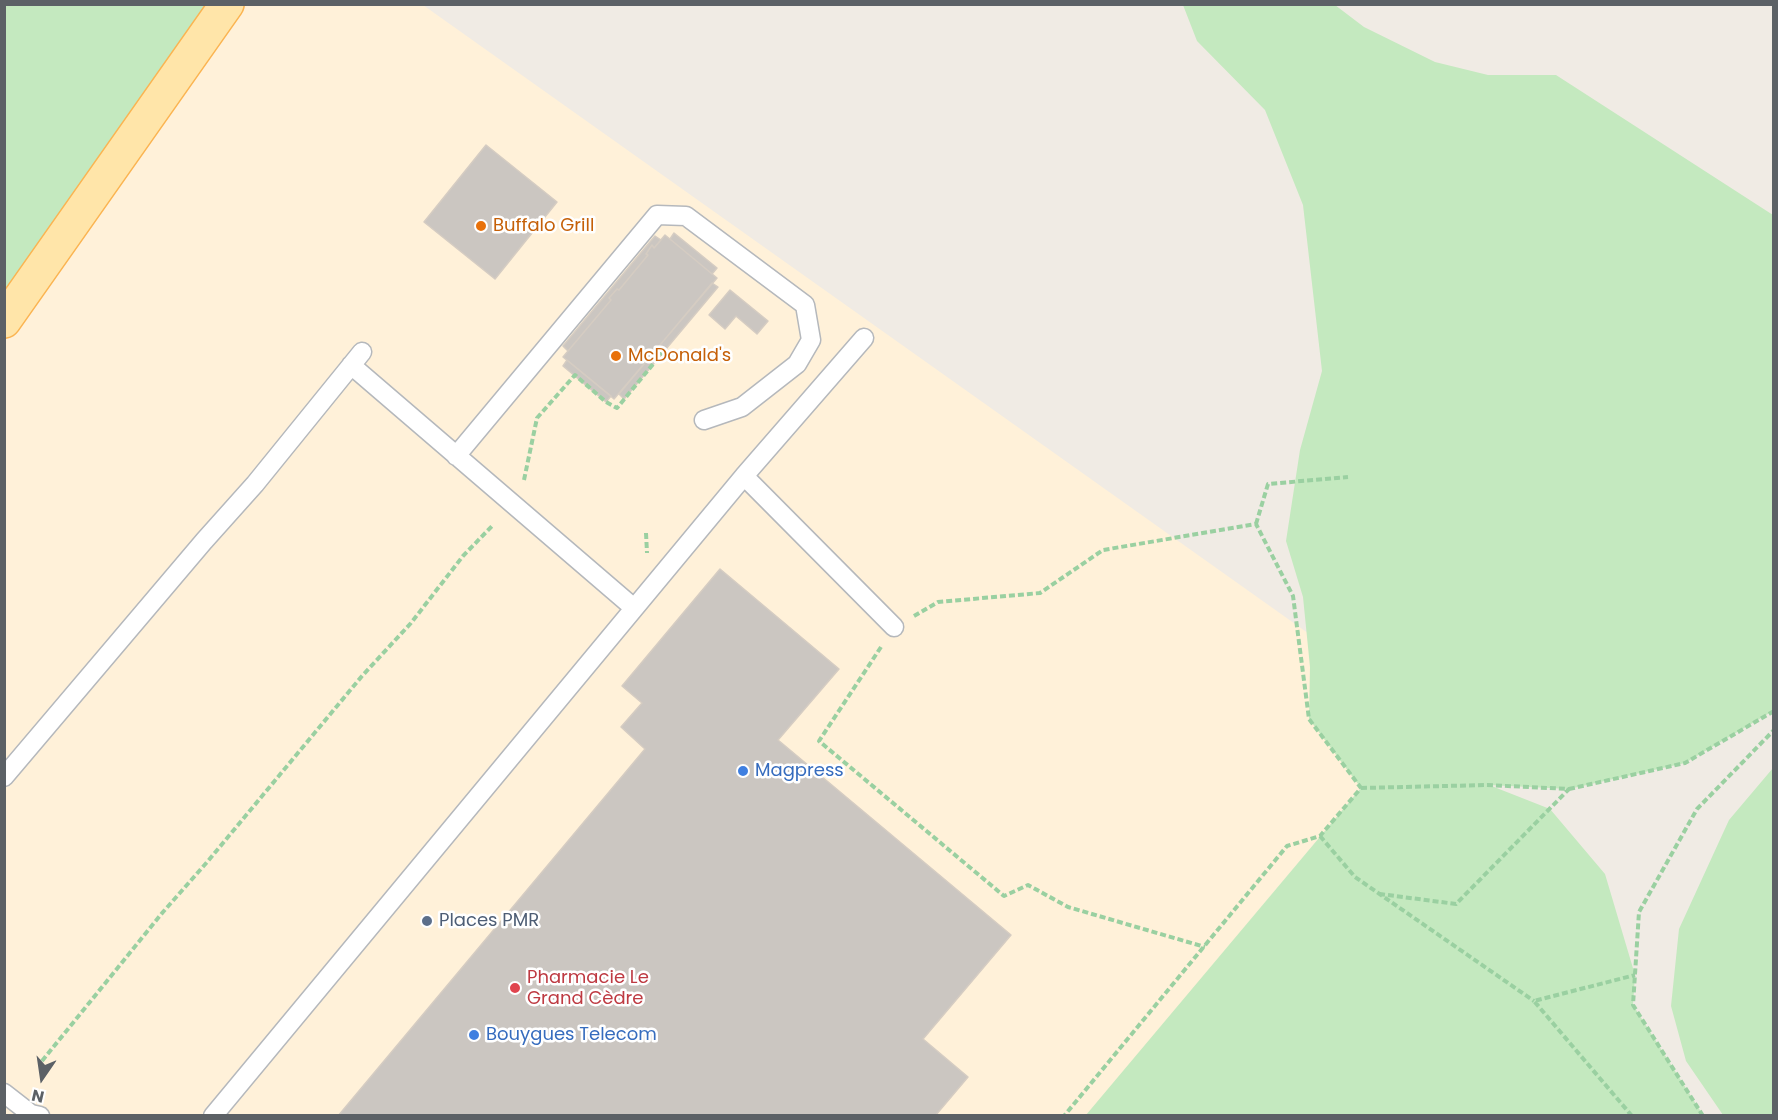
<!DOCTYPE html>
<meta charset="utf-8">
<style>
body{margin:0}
#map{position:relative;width:1778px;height:1120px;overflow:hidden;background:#f0ebe4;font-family:Poppins,sans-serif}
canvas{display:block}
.frame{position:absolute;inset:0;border:6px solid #5c6166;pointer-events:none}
.north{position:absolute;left:12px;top:1048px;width:60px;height:60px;-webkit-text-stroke:4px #fff;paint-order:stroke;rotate:193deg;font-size:16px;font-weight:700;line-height:24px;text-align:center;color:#5c6166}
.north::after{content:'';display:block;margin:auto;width:21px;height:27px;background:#5c6166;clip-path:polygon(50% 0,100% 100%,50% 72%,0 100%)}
</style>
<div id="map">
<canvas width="1778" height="1120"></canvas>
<div class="frame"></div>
<div class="north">N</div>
</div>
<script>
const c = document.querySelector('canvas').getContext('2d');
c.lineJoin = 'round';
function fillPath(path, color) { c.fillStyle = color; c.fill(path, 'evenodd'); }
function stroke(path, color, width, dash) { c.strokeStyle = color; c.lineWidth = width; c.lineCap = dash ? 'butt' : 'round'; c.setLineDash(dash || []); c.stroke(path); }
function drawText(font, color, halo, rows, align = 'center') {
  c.font = font + ' Poppins,sans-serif'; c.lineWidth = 5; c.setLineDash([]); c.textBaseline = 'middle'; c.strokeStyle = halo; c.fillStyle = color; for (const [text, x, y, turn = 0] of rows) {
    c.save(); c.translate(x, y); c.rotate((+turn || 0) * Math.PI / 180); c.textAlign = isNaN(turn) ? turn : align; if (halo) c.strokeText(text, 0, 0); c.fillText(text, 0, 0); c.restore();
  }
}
fillPath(new Path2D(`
 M217,5H423L1422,714L1089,1115L5,1116V312Z`), '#fff1d9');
fillPath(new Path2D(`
 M5,5H217L5,312Z
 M1183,5H1335L1364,27L1435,62L1488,75H1556L1773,215V711L1685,763L1569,789L1489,785L1550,809L1605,874L1635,975L1633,1005L1703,1115H1086L1361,788L1309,719L1310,667L1303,597L1286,541L1300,450L1322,371L1303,205L1265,110L1197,41Z
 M1773,768V1115H1723L1686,1061L1671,1006L1679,929L1729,820Z`), '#c4e9bf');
const building = new Path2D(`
 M486,145L557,202L495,279L424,222Z
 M674,233L717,268L712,274L670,239Z
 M665,235L717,278L614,399L563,357L611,300L609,298L617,289L619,290L648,255L646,254L652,245L654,248Z
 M655,236L661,240L654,248L652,245L646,254L648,255L619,290L617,289L609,298L611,300L568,351L563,346Z
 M712,283L718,287L624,399L619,394Z
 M730,290L768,321L757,334L736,316L725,329L709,315Z
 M567,360L611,396L606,402L563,366Z
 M720,569L839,669L778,740L1011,935L923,1039L968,1077L935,1116H338L645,749L621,727L642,703L622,686Z`);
fillPath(building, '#cbc6c1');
stroke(building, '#d5ccc2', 1.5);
const lane = new Path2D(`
 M351,365L634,608
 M456,456L657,215L686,216L805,305L811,340L797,364L742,407L704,420
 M744,476L894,627
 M4,777L204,541L255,484L362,352
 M4,1093L31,1114L40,1116
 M213,1116L744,476L864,338`);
const primary = new Path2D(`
 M4,321L227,4`);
stroke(lane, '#b5b8bc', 21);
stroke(primary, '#fbb451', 36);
stroke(new Path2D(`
 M524,480L537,418L575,375L606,402L617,408L663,352
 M1256,524L1268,484L1348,477
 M646,533L647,553
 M914,616L938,602L1040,593L1103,550L1256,524L1293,596L1309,719L1361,788L1320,836L1287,846L1064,1116
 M881,647L819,741L1004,896L1028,885L1068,907L1205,947
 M1361,788L1487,785L1569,789L1456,904L1380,894
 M1569,789L1685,763L1774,711
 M1320,836L1355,877L1534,1001
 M42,1061L163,912L208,861L362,676L411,623L463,556L493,525
 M1632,1116L1534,1001L1635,975
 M1703,1116L1633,1005L1639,912L1697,809L1774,730`), '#9ad0a1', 4, [6, 3]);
stroke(lane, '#fff', 18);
stroke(primary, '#ffe5a9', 33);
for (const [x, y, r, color] of [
 [481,226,6,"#e8710a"],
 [616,356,6,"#e8710a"],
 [743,771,6,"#3f7fe0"],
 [427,921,6,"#5c6f8a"],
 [515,988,6,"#e0444e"],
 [474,1035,6,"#3f7fe0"]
]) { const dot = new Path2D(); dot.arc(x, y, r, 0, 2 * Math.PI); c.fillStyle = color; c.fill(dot); stroke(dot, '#fff', 2); }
drawText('18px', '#c56008', '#fff', [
 ["Buffalo Grill",493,226],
 ["McDonald's",628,356]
], 'left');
drawText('18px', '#366cbe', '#fff', [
 ["Magpress",755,771],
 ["Bouygues Telecom",486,1035]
], 'left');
drawText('18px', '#4e5e75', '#fff', [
 ["Places PMR",439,921]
], 'left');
drawText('18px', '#be3a42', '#fff', [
 ["Pharmacie Le",527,978],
 ["Grand Cèdre",527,999]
], 'left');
</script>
